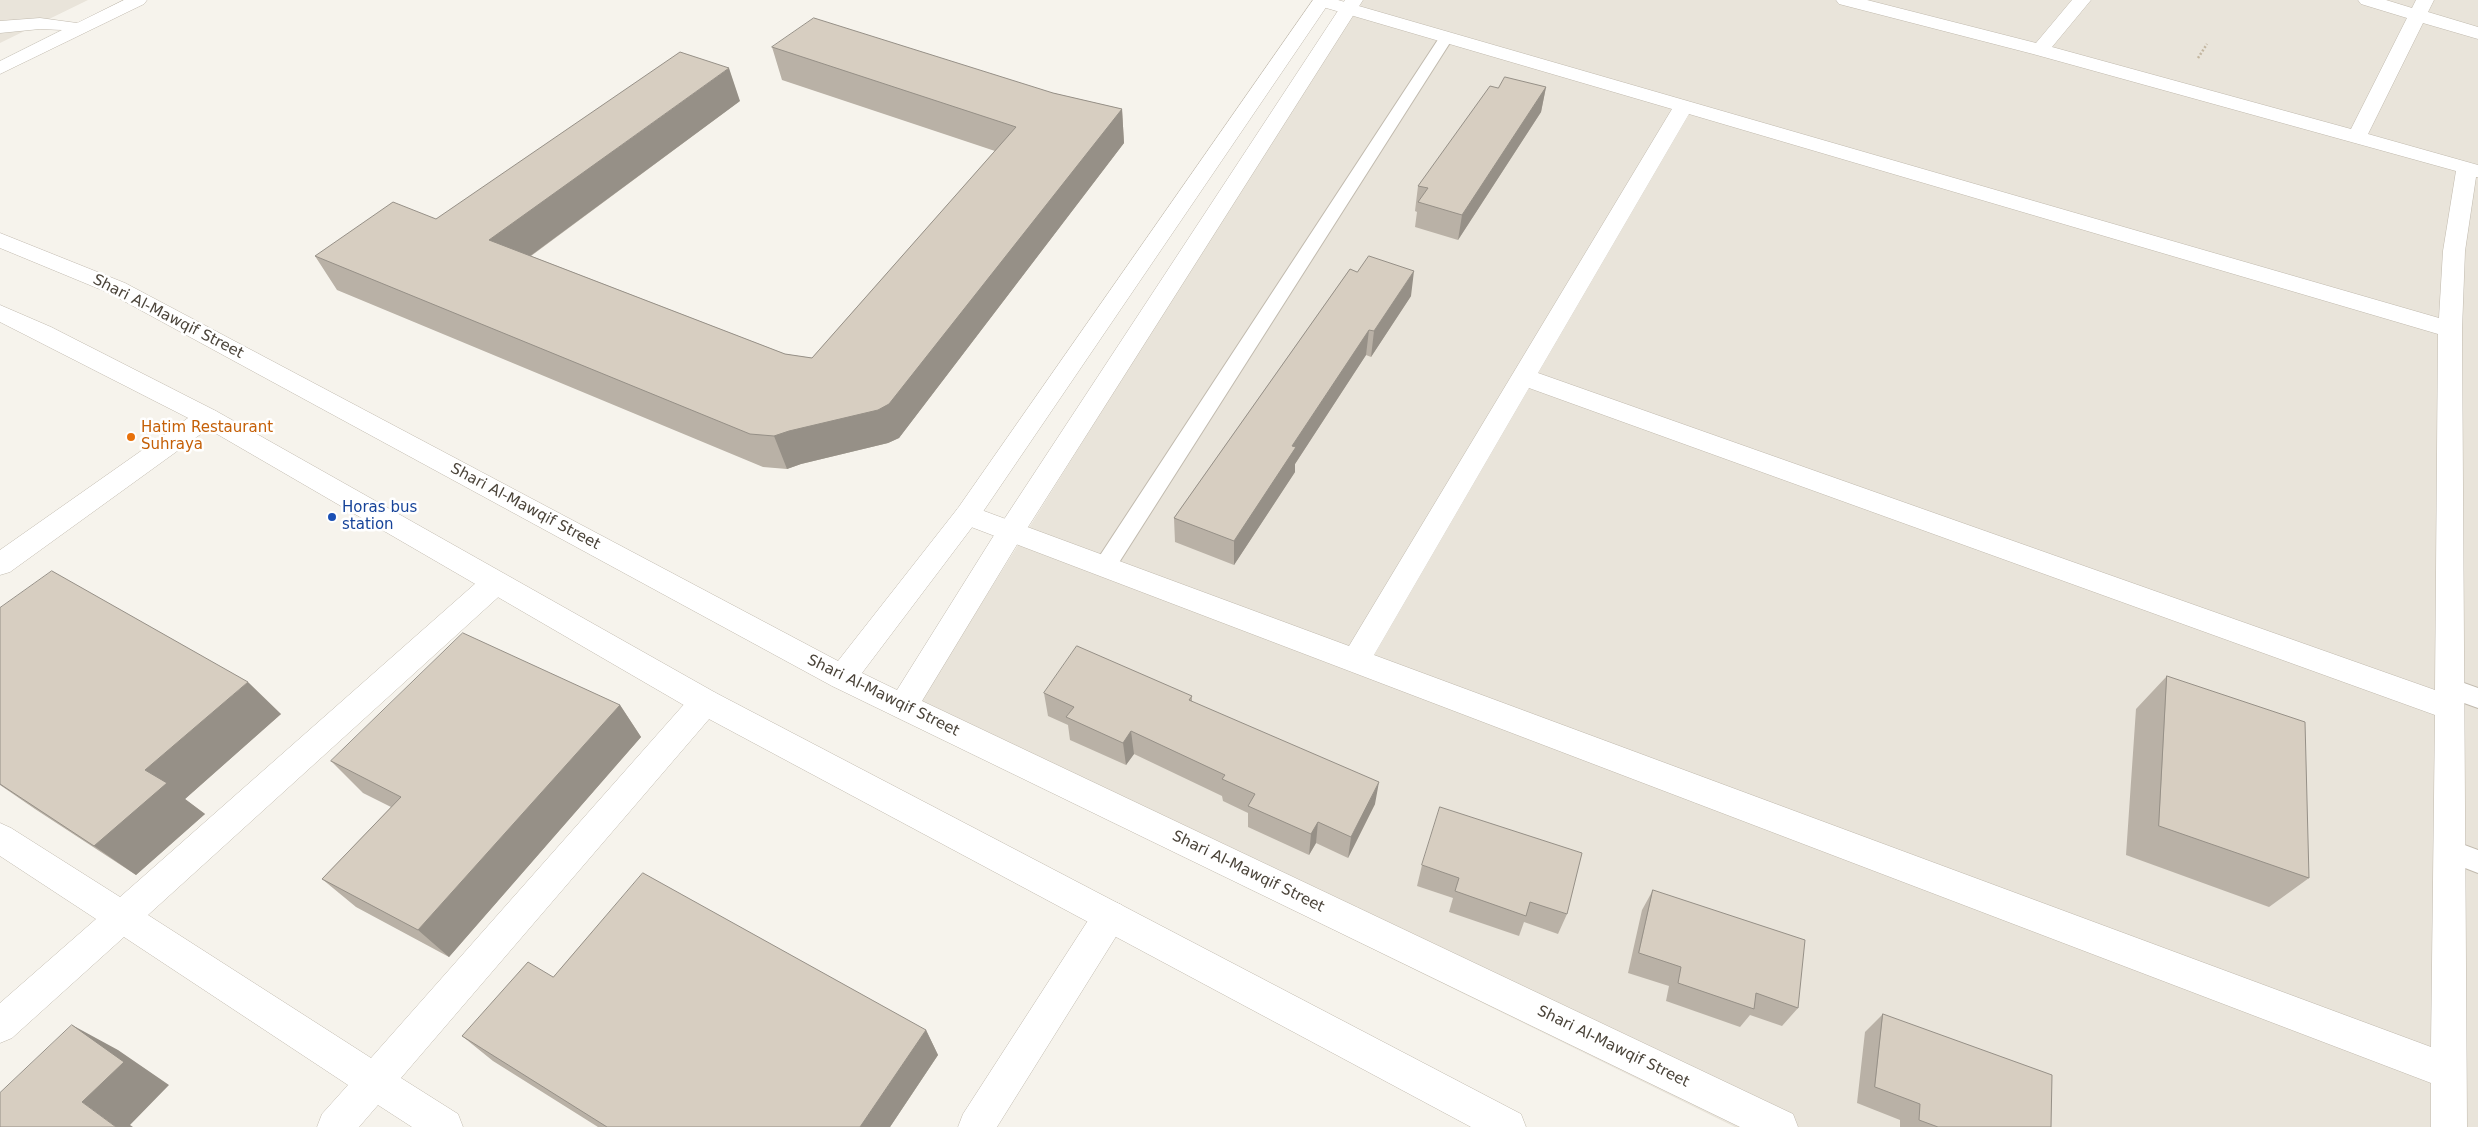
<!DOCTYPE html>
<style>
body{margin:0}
canvas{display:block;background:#f6f3ec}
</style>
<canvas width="2478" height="1127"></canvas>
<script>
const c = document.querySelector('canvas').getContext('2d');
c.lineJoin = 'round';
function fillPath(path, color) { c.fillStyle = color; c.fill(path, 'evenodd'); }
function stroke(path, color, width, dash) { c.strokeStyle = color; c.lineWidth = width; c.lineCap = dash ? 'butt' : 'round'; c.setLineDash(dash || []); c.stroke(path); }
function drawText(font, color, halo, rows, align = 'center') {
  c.font = font + ' "DejaVu Sans",sans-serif'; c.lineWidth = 5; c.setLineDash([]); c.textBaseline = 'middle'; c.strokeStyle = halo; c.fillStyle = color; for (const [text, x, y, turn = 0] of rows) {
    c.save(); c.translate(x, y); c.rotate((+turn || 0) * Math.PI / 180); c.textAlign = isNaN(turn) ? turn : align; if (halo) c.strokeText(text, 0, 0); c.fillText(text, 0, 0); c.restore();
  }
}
fillPath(new Path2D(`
 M0,0H88L0,43Z
 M1359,0H2478V1127H1735L908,721Z`), '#e9e4da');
const service = new Path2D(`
 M1446,34L1453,38L1113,572L1105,574L1097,572L1094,566L1097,560L1439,38Z
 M2450,678L2478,688V708L2442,695L2439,688L2442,681Z
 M2451,840L2478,850V873L2442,859L2439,851L2442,843Z`);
const minor = new Path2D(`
 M124,0H147L144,4L0,74V61L62,30L40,29L0,33V21L40,18L77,23Z
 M1314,0H1338L2439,318L2443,251L2456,171L2033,54L1839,4L1836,0H1867L2036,43L2072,0H2091L2052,47L2351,129L2407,18L2361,4L2358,0H2386L2412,8L2416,0H2434L2428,12L2478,27V39L2423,23L2368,134L2478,165V177H2476L2465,251L2462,329L2467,1127H2431V1083L958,522L954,515L958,508L967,505L976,508L1349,646L1672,109L1316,5ZM1689,114L2438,334L2435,690L1538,373ZM1529,388L2435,715L2431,1047L1374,655Z
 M207,408L216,411L220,417L216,423L10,572L0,575V550L198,411Z
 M495,572L505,575L509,583L505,591L148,915L371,1058L694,693L705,689L716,693L720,702L716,711L401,1078L458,1114L463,1127H412L378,1105L359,1127H317L322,1114L348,1085L124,937L12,1038L0,1043V1003L96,919L0,856V823L11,828L120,897L485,575Z
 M1110,900L1122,905L1127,916L1122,927L997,1127H958L963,1114L1098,905Z`);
const tertiary = new Path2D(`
 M1313,0H1331L976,522L862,673L897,690L1001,524L1345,0H1363L1021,538L922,701L1793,1114L1798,1127H1740L832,686L109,293L0,248V233L125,283L838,661L958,508Z
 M0,305L51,327L216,411L716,693L1521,1114L1526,1127H1471L694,711L198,423L0,322Z`);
stroke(service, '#c1baae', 2);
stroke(minor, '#c1baae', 1);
stroke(tertiary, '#c1baae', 1);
stroke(new Path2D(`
 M2198,58L2207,44`), '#c3b6a0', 2.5, [2, 2]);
fillPath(service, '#fff');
fillPath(minor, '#fff');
fillPath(tertiary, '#fff');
fillPath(new Path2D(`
 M772,47L1053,93L1122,109L1124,143L899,438L888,443L801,464L787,469L763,467L337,290L315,256L436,219L740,101L531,256L785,354L812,358L995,151L782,80Z
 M1546,87L1541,112L1458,240L1415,227L1417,212L1415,211L1418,186L1498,88Z
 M1350,269L1411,296L1371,357L1366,355L1295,464V472L1234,565L1175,542L1174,518Z
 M0,608L281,714L185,799L205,814L136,875L35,809L0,785Z
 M2167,676L2309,878L2269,907L2126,855L2136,709Z
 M1044,693L1192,696V702L1375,804L1348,858L1316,843L1309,855L1248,827V813L1223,801L1222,796L1134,754L1126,765L1070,740L1068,725L1048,716Z
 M620,705L641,737L449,957L356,907L322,879L391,807L363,793L331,761Z
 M1422,865L1567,914L1558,934L1524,922L1519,936L1449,912L1453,898L1417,886Z
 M1653,890L1798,1008L1782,1026L1750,1015L1740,1027L1666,1001L1669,986L1628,973L1642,910Z
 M553,977L926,1030L938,1055L890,1127H598L493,1061L462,1036Z
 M1883,1014L2051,1127H1900V1120L1857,1103L1865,1032Z`), '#b9b1a6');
fillPath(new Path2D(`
 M729,68L740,101L507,273L489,240Z
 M1546,87L1541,112L1458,240L1462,215Z
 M1122,109L1124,143L899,438L888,443L801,464L787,469L774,436Z
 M1414,271L1411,296L1371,357L1374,331Z
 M1369,330L1366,355L1295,464V472L1234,565V541L1292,446Z
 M248,682L281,714L185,799L205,814L136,875L94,846L145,770Z
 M620,705L641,737L449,957L418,930Z
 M1131,731L1134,754L1126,765L1123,743Z
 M1379,782L1375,804L1348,858L1351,837Z
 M1318,822L1316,843L1309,855L1311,834Z
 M72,1025L118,1050L169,1085L130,1125L133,1127H116L82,1102Z
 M926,1030L938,1055L890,1127H860Z`), '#969087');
const building = new Path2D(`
 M814,18L1053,93L1122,109L889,404L878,410L789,431L774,436L750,434L315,256L393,202L436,219L680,52L729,68L489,240L785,354L812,358L1016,127L772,47Z
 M1505,77L1546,87L1462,215L1418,202L1428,188L1418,186L1490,86L1498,88Z
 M1369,256L1414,271L1374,331L1369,330L1292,446L1296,447L1234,541L1174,518L1350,269L1357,272Z
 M52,571L248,682L145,770L167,783L94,846L0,784V608Z
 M463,633L620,705L418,930L322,879L401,797L331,761Z
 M1077,646L1192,696L1189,700L1379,782L1351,837L1318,822L1311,834L1248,806L1255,794L1222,779L1225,775L1131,731L1123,743L1066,717L1074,707L1044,693Z
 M2167,676L2305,722L2309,878L2159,826Z
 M1440,807L1582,853L1567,914L1530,902L1526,916L1455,891L1459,878L1422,865Z
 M643,873L926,1030L860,1127H607L462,1036L528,962L553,977Z
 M1653,890L1805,940L1798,1008L1756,993L1754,1009L1678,983L1681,967L1639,953Z
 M1883,1014L2052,1075L2051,1127H1938L1919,1120L1920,1104L1875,1087Z
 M72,1025L124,1062L82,1102L116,1127H0V1093Z`);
fillPath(building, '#d7cec1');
stroke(building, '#969087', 1);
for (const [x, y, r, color] of [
 [131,437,5,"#e8710a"],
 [332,517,5,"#1a4fb4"]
]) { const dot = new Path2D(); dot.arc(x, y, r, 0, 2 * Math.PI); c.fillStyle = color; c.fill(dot); stroke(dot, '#fff', 2); }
drawText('15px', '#4a4339', '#fff', [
 ["Shari Al-Mawqif Street",168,317,27],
 ["Shari Al-Mawqif Street",525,507,28],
 ["Shari Al-Mawqif Street",883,696,26],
 ["Shari Al-Mawqif Street",1248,872,26],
 ["Shari Al-Mawqif Street",1613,1047,26]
]);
drawText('15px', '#c56008', '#fff', [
 ["Hatim Restaurant",141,428],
 ["Suhraya",141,445]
], 'left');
drawText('15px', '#164399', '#fff', [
 ["Horas bus",342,508],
 ["station",342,525]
], 'left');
</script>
